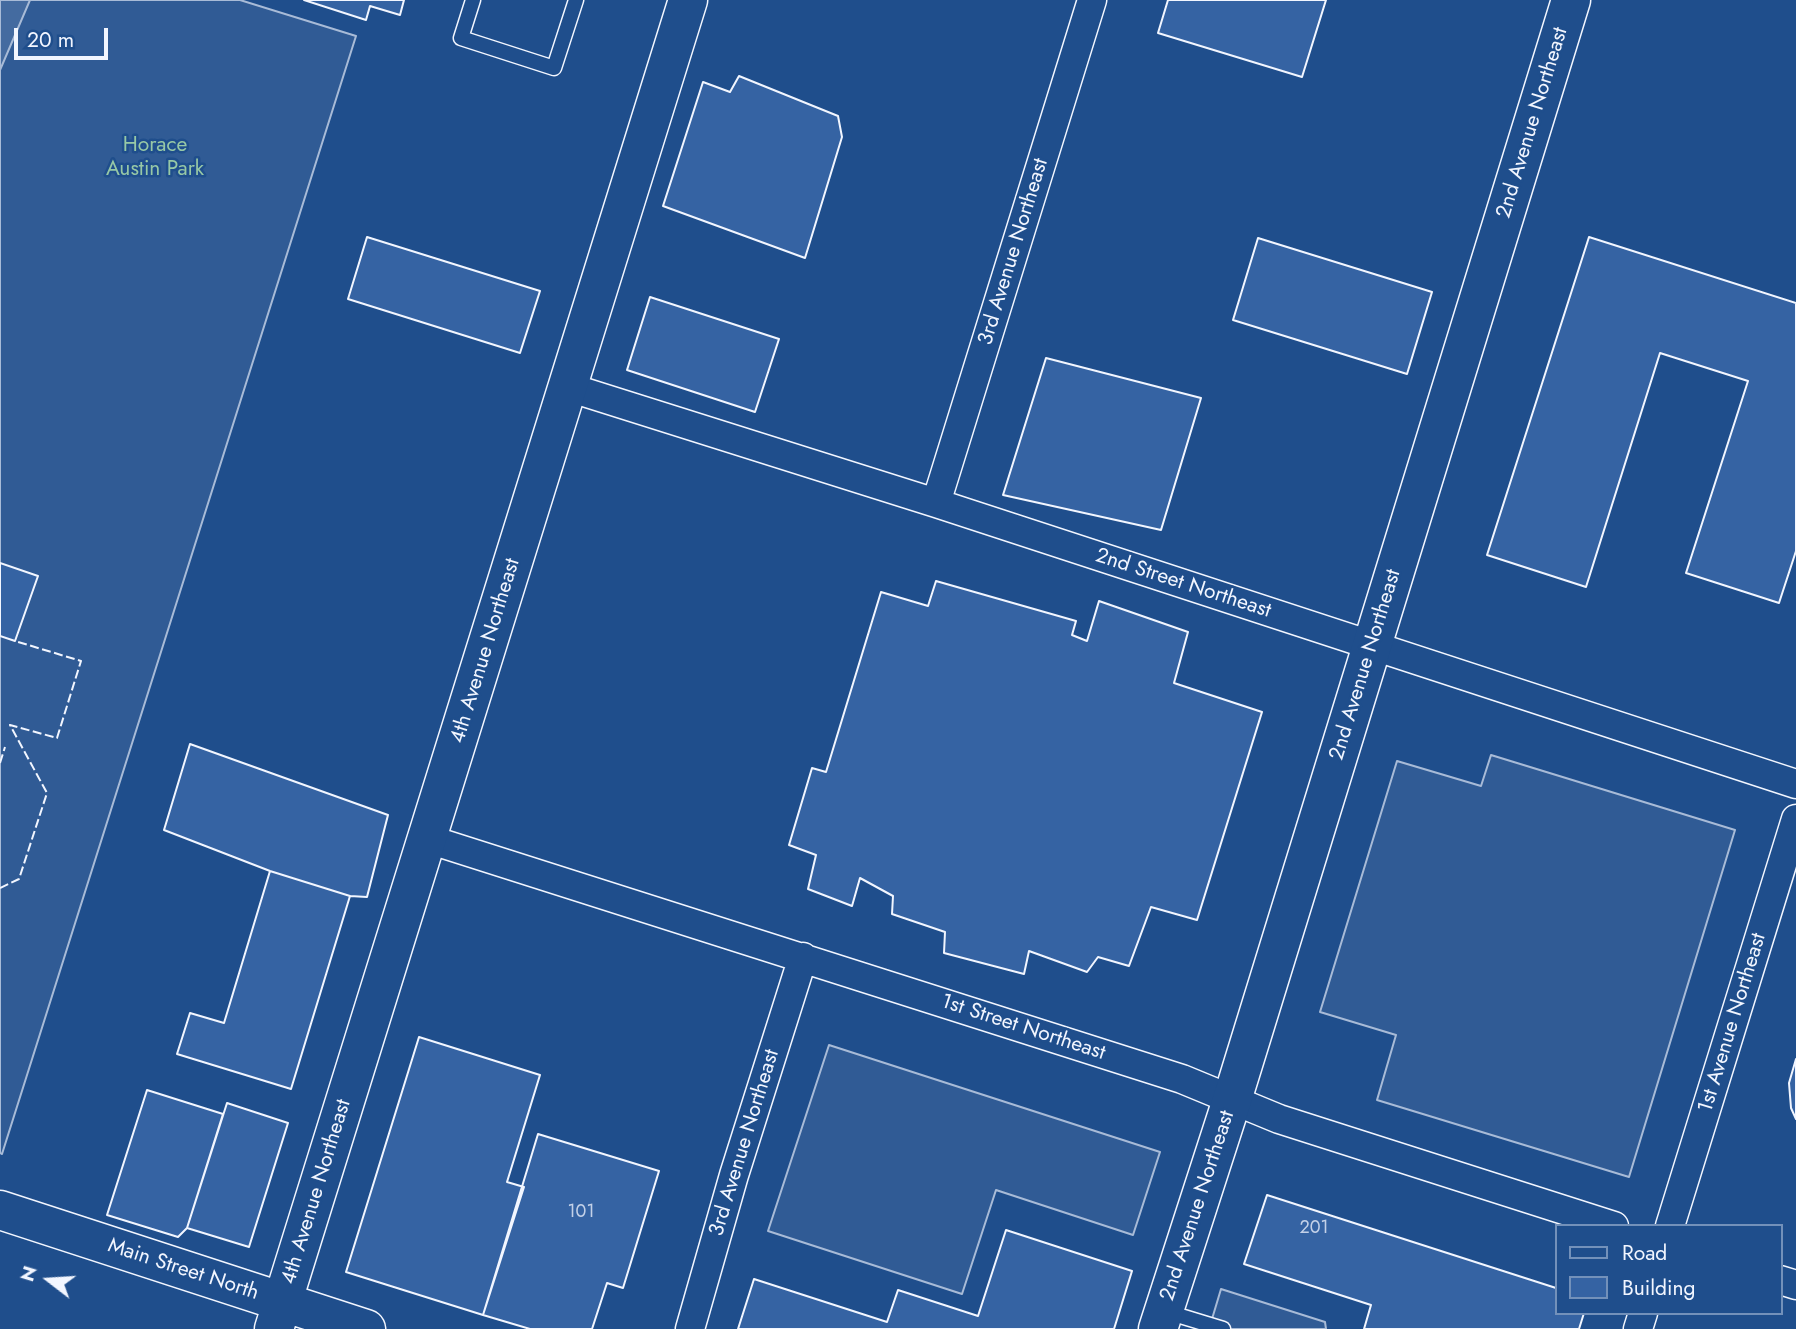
<!DOCTYPE html>
<style>
body{margin:0}
#map{position:relative;width:1796px;height:1329px;overflow:hidden;background:#1f4e8c;font-family:Jost,sans-serif}
canvas{display:block}
.legend{position:absolute;left:1555px;top:1224px;width:228px;height:91px;box-sizing:border-box;background:#1f4e8c;border:2px solid #7391ba;margin:0;padding:9px 12px;list-style:none;font-size:21px;color:#f2f6ff}
.legend li{display:flex;align-items:center;gap:14px;height:35px}
.legend b{width:35px;border:2px solid #7391ba}
.north{position:absolute;left:14px;top:1245px;width:70px;height:70px;-webkit-text-stroke:5px #1f4e8c;paint-order:stroke;rotate:287deg;font-size:19px;font-weight:700;line-height:28px;text-align:center;color:#f2f6ff}
.north::after{content:'';display:block;margin:auto;width:24px;height:32px;background:#f2f6ff;clip-path:polygon(50% 0,100% 100%,50% 72%,0 100%)}
.scale{position:absolute;left:14px;top:28px;width:94px;height:32px;box-sizing:border-box;border:4px solid #f2f6ff;border-top:0;padding-left:9px;font-size:21px;line-height:24px;white-space:nowrap;color:#f2f6ff;-webkit-text-stroke:5px #1f4e8c;paint-order:stroke}
</style>
<div id="map">
<canvas width="1796" height="1329"></canvas>
<ul class="legend">
<li><b style="height:9px;background:#1f4e8c"></b>Road</li>
<li><b style="height:19px;background:#3563a3"></b>Building</li>
</ul>
<div class="north">N</div>
<div class="scale">20 m</div>
</div>
<script>
const c = document.querySelector('canvas').getContext('2d');
c.lineJoin = 'round';
function fillPath(path, color) { c.fillStyle = color; c.fill(path, 'evenodd'); }
function stroke(path, color, width, dash) { c.strokeStyle = color; c.lineWidth = width; c.lineCap = dash ? 'butt' : 'round'; c.setLineDash(dash || []); c.stroke(path); }
function drawText(font, color, halo, rows, align = 'center') {
  c.font = font + ' Jost,sans-serif'; c.lineWidth = 5; c.setLineDash([]); c.textBaseline = 'middle'; c.strokeStyle = halo; c.fillStyle = color; for (const [text, x, y, turn = 0] of rows) {
    c.save(); c.translate(x, y); c.rotate((+turn || 0) * Math.PI / 180); c.textAlign = isNaN(turn) ? turn : align; if (halo) c.strokeText(text, 0, 0); c.fillText(text, 0, 0); c.restore();
  }
}
const built = new Path2D(`
 M0,0H240L356,36L2,1154L0,1153Z
 M1491,755L1735,830L1629,1177L1377,1100L1396,1035L1320,1012L1397,761L1481,786Z
 M829,1045L1160,1152L1133,1235L996,1190L962,1294L768,1231Z
 M1221,1289L1325,1322L1326,1329H1209Z`);
fillPath(built, '#305b95');
stroke(built, '#a8bbd7', 2);
const water = new Path2D(`
 M0,0H30L0,70Z`);
fillPath(water, '#446ba0');
stroke(water, '#a8bbd7', 2);
const building = new Path2D(`
 M304,0H404L400,15L370,6L366,20Z
 M1168,0H1326L1302,77L1158,33Z
 M739,76L838,116L842,137L805,258L663,206L703,82L730,92Z
 M367,237L540,291L520,353L348,299Z
 M1589,237L1796,303V551L1779,603L1686,573L1748,381L1660,353L1586,587L1487,555Z
 M1258,238L1432,292L1407,374L1233,320Z
 M650,297L779,339L755,412L627,370Z
 M1046,358L1201,398L1161,530L1003,495Z
 M0,563L38,576L15,641L0,636Z
 M936,581L1076,621L1072,635L1087,641L1099,601L1188,632L1174,683L1262,712L1197,920L1151,907L1129,966L1098,957L1087,972L1029,951L1024,974L944,953L945,932L892,914L893,896L860,878L852,906L808,889L816,855L789,845L812,768L826,772L881,592L928,606Z
 M190,744L388,815L367,897L350,896L270,871L164,830Z
 M270,871L350,896L291,1089L177,1054L190,1013L224,1023Z
 M419,1037L540,1075L507,1182L524,1187L483,1315L346,1272Z
 M1796,1059V1119L1791,1108L1789,1083Z
 M147,1090L223,1114L187,1228L178,1237L107,1215Z
 M227,1103L288,1123L249,1247L187,1228Z
 M538,1134L659,1171L623,1288L607,1283L592,1329H530L483,1315Z
 M1267,1195L1556,1288V1313H1584L1579,1329H1364L1371,1305L1244,1264Z
 M1006,1230L1132,1271L1114,1329H738L754,1279L887,1322L898,1290L978,1316Z`);
fillPath(building, '#3563a3');
stroke(building, '#f2f6ff', 2);
const lane = new Path2D(`
 M473,0L461,38L554,68L576,0
 M1164,1311L1223,1329`);
const street = new Path2D(`
 M568,387L936,503L1796,784
 M936,503L1092,0
 M428,839L1182,1079L1279,1119L1614,1226
 M1670,1226L1796,819
 M1780,1280L1796,1285
 M690,1329L734,1175L803,957
 M1638,1329L1643,1313`);
const secondary = new Path2D(`
 M0,1210L366,1329
 M274,1329L688,0
 M1158,1329L1232,1100L1571,0`);
stroke(lane, '#f2f6ff', 17);
stroke(street, '#f2f6ff', 31);
stroke(secondary, '#f2f6ff', 41);
stroke(lane, '#1f4e8c', 14);
stroke(street, '#1f4e8c', 28);
stroke(secondary, '#1f4e8c', 38);
stroke(new Path2D(`
 M0,763L5,747
 M0,888L19,879L47,793L10,725L57,738L81,661L15,641`), '#f2f6ff', 2, [9, 3.5]);
drawText('18px', '#c3d1e8', null, [
 ["101",581,1213],
 ["201",1314,1229]
]);
drawText('21px', '#f2f6ff', '#1f4e8c', [
 ["2nd Avenue Northeast",1533,123,-73],
 ["3rd Avenue Northeast",1014,252,-73],
 ["2nd Street Northeast",1183,584,18],
 ["4th Avenue Northeast",486,651,-73],
 ["2nd Avenue Northeast",1366,665,-73],
 ["1st Avenue Northeast",1733,1023,-73],
 ["1st Street Northeast",1023,1028,18],
 ["3rd Avenue Northeast",745,1143,-73],
 ["4th Avenue Northeast",317,1192,-73],
 ["2nd Avenue Northeast",1198,1206,-72],
 ["Main Street North",183,1270,18]
]);
drawText('21px', '#97c8a6', '#1f4e8c', [
 ["Horace",155,146],
 ["Austin Park",155,170]
]);
</script>
